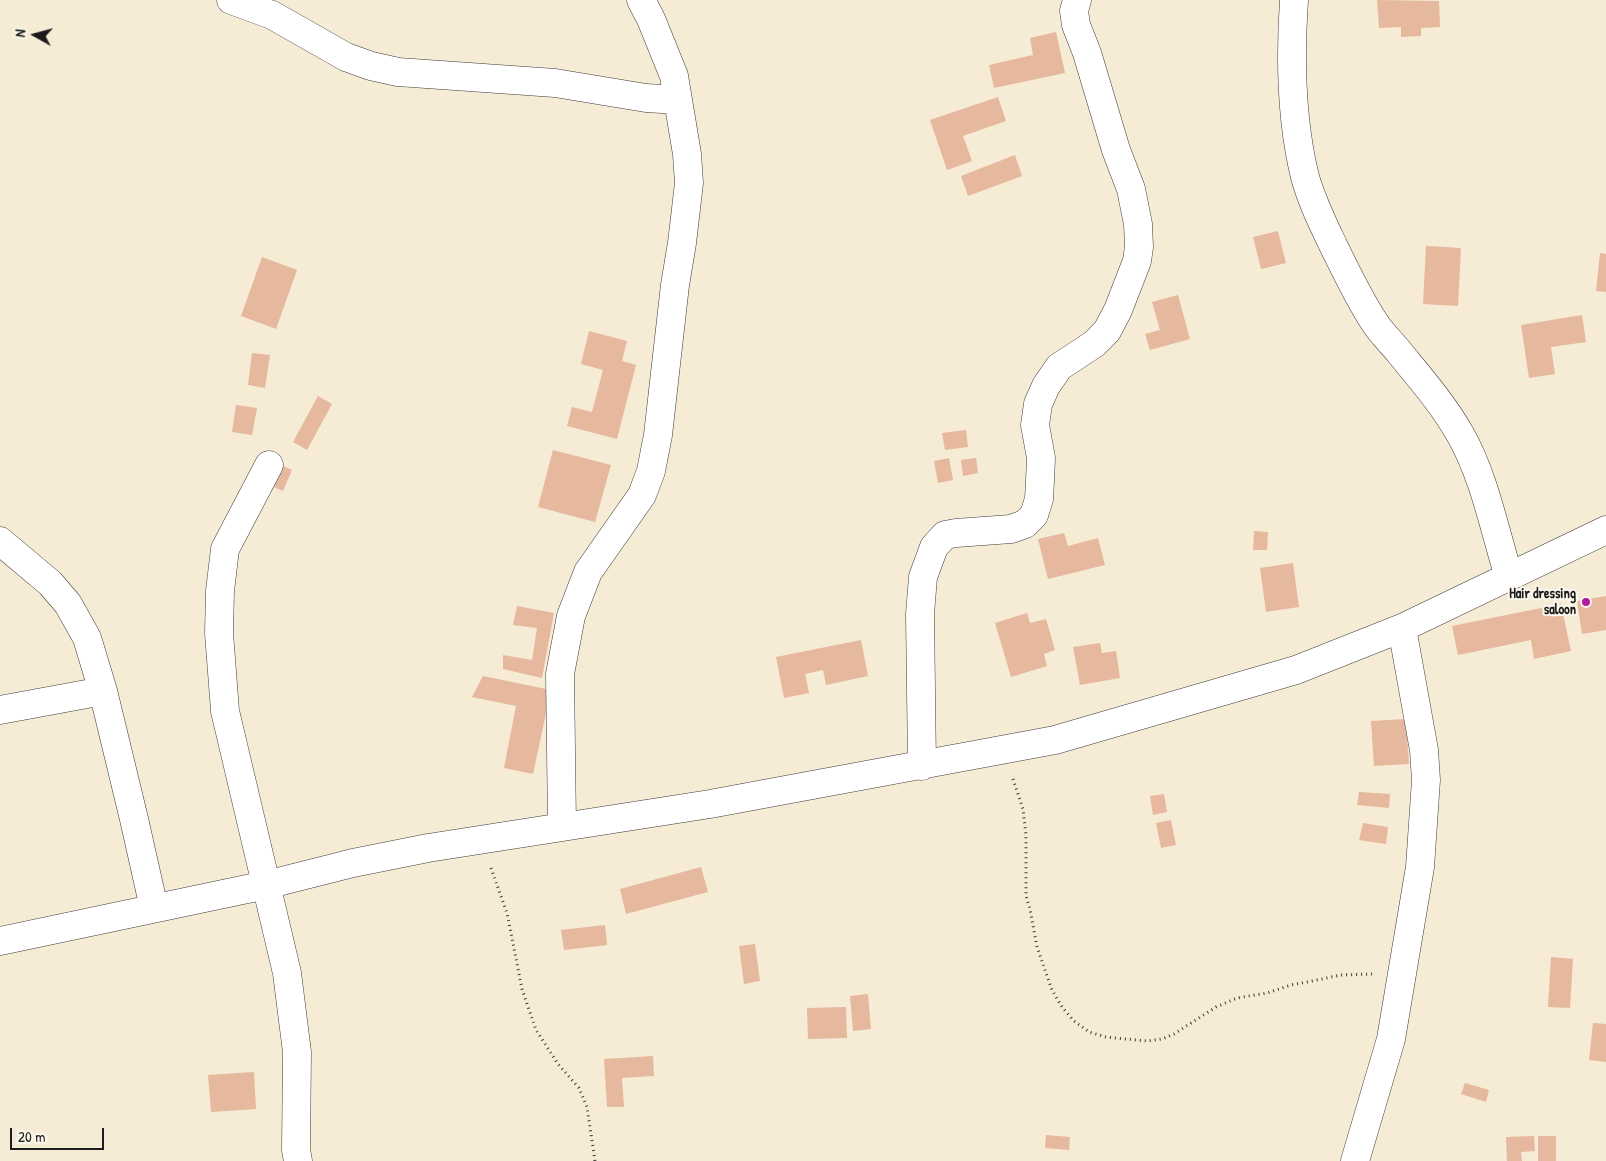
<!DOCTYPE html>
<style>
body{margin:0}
#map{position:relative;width:1606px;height:1161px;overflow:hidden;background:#f6ebd5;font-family:"Patrick Hand",sans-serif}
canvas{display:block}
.north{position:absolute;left:10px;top:10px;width:50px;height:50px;-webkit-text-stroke:4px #fbf7ec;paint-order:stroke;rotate:277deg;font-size:14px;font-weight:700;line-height:20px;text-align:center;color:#1c1c1c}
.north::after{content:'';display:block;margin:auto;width:18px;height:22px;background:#1c1c1c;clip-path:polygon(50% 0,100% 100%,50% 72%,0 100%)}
.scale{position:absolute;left:10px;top:1128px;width:94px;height:22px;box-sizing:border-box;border:2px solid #1c1c1c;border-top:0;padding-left:6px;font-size:15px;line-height:18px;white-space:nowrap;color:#1c1c1c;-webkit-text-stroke:4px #fbf7ec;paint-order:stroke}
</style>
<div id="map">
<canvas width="1606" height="1161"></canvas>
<div class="north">N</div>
<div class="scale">20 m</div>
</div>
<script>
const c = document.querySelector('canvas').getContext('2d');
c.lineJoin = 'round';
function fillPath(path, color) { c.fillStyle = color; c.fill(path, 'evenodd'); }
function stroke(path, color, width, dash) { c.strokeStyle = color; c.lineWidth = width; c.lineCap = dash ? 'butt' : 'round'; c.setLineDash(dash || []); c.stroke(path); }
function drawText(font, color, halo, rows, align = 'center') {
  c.font = font + ' "Patrick Hand",sans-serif'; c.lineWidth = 4; c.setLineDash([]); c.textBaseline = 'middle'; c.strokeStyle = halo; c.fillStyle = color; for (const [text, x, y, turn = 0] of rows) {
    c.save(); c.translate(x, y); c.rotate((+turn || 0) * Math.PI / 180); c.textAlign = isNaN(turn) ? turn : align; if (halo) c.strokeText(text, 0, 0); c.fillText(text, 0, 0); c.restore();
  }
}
fillPath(new Path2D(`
 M1377,0L1439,1L1440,27L1421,28V36L1401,37V27L1379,28Z
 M1056,32L1065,73L994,88L989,65L1033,55L1030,38Z
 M998,97L1006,121L963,136L972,161L947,170L930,120Z
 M1015,155L1022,176L968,196L961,176Z
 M1278,231L1286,263L1261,269L1253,237Z
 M1426,246L1461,248L1458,306L1423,304Z
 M1600,253L1606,254V292L1596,291Z
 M262,257L297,270L276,329L241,316Z
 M1178,295L1190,339L1150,350L1145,334L1160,330L1152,302Z
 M1582,315L1586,342L1551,347L1555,374L1529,378L1521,325Z
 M589,331L627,341L622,361L636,365L617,439L567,426L572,407L592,412L603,370L581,364Z
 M252,353L270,355L265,388L248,385Z
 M318,396L332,404L307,450L293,442Z
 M236,405L257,408L252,435L232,432Z
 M966,430L968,447L945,450L942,433Z
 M553,450L611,465L595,522L538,507Z
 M949,458L953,480L938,483L934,461Z
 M976,458L978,473L963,476L961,460Z
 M274,462L292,470L283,491L265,483Z
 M1254,531L1268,532L1267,550H1253Z
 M1064,533L1068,546L1098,538L1105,565L1048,579L1038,539Z
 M1293,563L1299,607L1266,612L1260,568Z
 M1606,596V630L1582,634L1577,601Z
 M1561,604L1571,651L1534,659L1531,640L1458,655L1452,626Z
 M517,606L554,613L542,678L503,669V655L532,660L537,628L513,625Z
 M1027,613L1030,623L1046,619L1055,650L1044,654L1047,666L1011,677L995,623Z
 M861,640L868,676L826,685L823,670L805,674L809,693L784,698L776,657Z
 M1100,643L1102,653L1116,651L1120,678L1080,685L1073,647Z
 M483,676L551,690L533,774L504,768L516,706L472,697Z
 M1406,719L1409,764L1374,766L1371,721Z
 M1359,792L1390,794L1389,808L1357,805Z
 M1164,794L1167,812L1153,815L1150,796Z
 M1171,820L1176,845L1161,848L1156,823Z
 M1363,823L1388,827L1386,844L1359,840Z
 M701,867L708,892L626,914L620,889Z
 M605,925L607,945L564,950L561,930Z
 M755,944L760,981L744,984L739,946Z
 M1551,957L1573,959L1570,1008L1548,1007Z
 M868,994L871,1029L853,1031L850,996Z
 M846,1007L847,1038L808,1039L807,1008Z
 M1593,1023L1606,1024V1062L1589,1060Z
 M653,1056L654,1076L622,1078L624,1107H607L604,1059Z
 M254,1072L256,1109L211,1112L208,1075Z
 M1465,1083L1489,1090L1486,1102L1461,1094Z
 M1046,1135L1070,1137L1069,1150L1045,1148Z
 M1534,1136L1535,1151L1521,1152L1522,1161H1507L1506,1137Z
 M1538,1136H1556V1161H1538Z`), '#e6b89e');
const street = new Path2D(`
 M231,0L272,15L346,57L371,66L398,72L555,83L646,98L678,100
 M1294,0C1290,58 1291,120 1305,177C1312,202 1323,224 1334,247C1346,271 1358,297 1373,320C1380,332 1391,342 1399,352C1421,379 1443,404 1460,434C1484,475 1495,532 1509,577
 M269,465L225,549L220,591L219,633L225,711L287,973L297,1052L296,1150L298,1161
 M0,541L50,583L68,604L87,638L103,691L134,819L154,908
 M0,710L103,691
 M922,766L920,614L923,577L934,547L945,535L956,533L1011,529L1025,524L1034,515L1039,499L1040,481L1041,458L1035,425L1038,404L1046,386L1059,367L1094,344L1107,331L1118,310L1137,261L1139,247L1138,224L1131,189L1116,150L1087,53L1076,25L1074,11L1077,0
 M562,826L560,674L571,616L588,572L642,495L651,471L658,435L675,285L682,243L689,183L687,154L674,76L651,19L641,0
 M0,941L266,885L353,863L428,848L710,804L1055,740L1296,670L1402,628L1606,530
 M1355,1161L1391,1039L1420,867L1426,780L1424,750L1402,628`);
stroke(street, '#3d3b38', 29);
stroke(new Path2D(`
 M1013,779L1023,809L1026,835V896L1030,909L1037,947L1052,990L1062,1007L1074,1021L1089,1032L1106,1037L1126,1039L1147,1041L1162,1039L1174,1034L1216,1007L1237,998L1267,993L1291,985L1322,979L1341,975L1372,974
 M491,868L507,913L522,989L536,1030L558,1064L579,1088L587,1107L595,1161`), '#3d3b38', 3, [1, 4]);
stroke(street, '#fff', 28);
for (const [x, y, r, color] of [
 [1586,602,5,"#b5179e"]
]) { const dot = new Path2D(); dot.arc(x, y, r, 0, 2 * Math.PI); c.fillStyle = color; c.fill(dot); stroke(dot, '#fbf7ec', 2); }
drawText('bold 14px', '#1c1c1c', '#fbf7ec', [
 ["Hair dressing",1576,594],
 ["saloon",1576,610]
], 'right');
</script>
